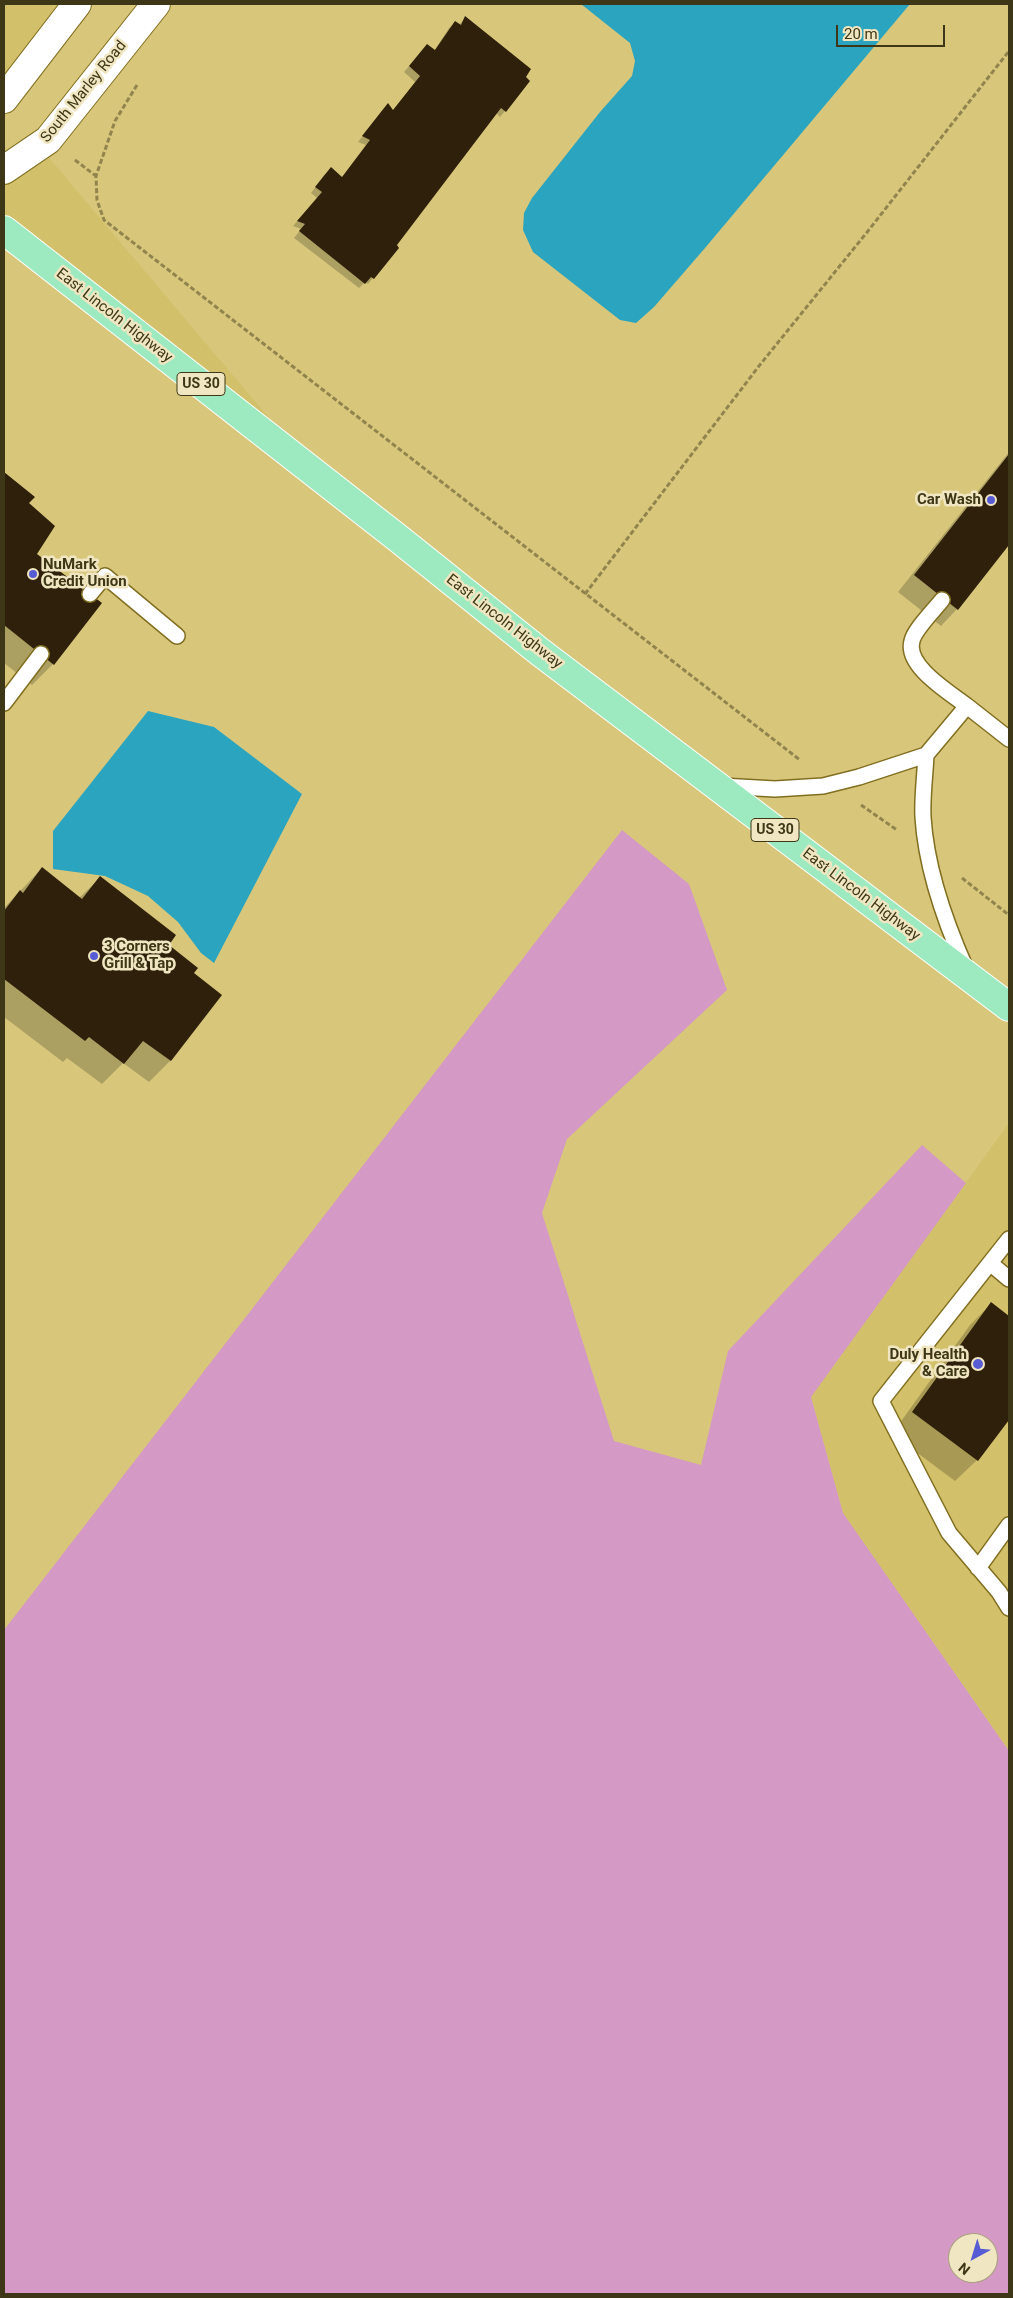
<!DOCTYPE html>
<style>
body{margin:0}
#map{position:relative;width:1013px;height:2298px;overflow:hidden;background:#d8c77b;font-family:Roboto,sans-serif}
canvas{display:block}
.frame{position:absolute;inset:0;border:5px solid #3e3717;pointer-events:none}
.north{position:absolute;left:948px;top:2233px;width:50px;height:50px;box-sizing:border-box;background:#f0e7c2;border:1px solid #a9a17e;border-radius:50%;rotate:219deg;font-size:14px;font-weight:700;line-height:20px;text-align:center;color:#3e3717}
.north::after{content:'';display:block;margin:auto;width:18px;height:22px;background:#585cd4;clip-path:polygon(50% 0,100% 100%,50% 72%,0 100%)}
.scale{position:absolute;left:836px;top:25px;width:109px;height:22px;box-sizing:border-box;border:2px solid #3e3717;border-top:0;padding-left:6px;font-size:15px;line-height:18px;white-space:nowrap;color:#3e3717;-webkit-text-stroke:4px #f0e7c2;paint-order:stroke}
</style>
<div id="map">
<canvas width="1013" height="2298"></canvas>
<div class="frame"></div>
<div class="north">N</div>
<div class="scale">20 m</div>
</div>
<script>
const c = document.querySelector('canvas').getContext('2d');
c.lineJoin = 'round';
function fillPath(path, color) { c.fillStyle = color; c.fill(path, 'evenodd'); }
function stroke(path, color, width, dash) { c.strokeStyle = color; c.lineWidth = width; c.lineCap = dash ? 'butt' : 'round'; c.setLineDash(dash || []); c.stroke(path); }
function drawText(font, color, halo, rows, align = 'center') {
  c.font = font + ' Roboto,sans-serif'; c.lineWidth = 5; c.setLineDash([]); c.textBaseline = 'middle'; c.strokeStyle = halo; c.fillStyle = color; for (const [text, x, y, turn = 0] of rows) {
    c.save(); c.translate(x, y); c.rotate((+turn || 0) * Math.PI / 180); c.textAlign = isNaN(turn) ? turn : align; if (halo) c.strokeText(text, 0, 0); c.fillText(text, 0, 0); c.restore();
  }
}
fillPath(new Path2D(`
 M4,4H60L4,76Z
 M45,153L280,431L4,218V180Z
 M1009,1123V1751L843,1513L811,1396Z`), '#d3c06a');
fillPath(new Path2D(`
 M622,830L689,884L727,990L567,1139L542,1213L614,1441L701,1465L728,1351L922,1145L966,1183L811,1397L843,1513L1009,1751V2294H4V1630ZM958,2243H988V2273H958Z`), '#d499c4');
fillPath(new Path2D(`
 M581,4H910L705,248L654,307L636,323L620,320L533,252L523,230L524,213L532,198L600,112L632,76L635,61L630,43Z
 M148,711L214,727L302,794L214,963L201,953L178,922L148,896L105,876L53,869V831Z`), '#2aa4bf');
fillPath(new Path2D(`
 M465,18L505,111L500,117L496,113L395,245L373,278L368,284L365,282L359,288L294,238L301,229L293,226L317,198L311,193L325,174L342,178L366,145L358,142L383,110L393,111L415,82L404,72L422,51H434L449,28L455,23L459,25Z
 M1009,452V543L957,609L941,626L898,592Z
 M4,473L33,497L27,504L53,664L32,685L4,663Z
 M42,868L79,898L100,878L167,945L193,974L220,995L170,1061L149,1082L123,1063L102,1084L67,1058L63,1062L4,1017V908Z
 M991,1304L1009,1317V1418L977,1460L955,1481L892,1434L970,1325Z`), '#0003');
fillPath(new Path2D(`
 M465,16L531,69L526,77L530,81L506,112L501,108L397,245L399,248L374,279L371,277L365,284L299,231L305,224L297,221L322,192L315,187L331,167L342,177L370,140L362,136L388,103L393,110L420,76L409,66L427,44L435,50L455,21L461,25Z
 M1009,454V545L958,610L914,575Z
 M4,472L35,497L29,503L55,526L37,554L102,603L54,665L4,625Z
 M42,867L82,899L100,876L176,935L169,945L198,968L194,973L222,995L171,1061L143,1041L124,1064L89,1037L85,1041L4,979V911L20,890L23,893Z
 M991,1302L1009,1316V1420L978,1461L912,1412Z`), '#2e200b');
const lane = new Path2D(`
 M90,594L105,576L177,636
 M942,600C935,609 914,630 912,641C905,666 949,692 967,706
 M4,703L41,654
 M926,755C925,776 922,797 923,817C926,867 946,924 966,969
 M722,786L775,789L823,786L859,777L926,755L967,706L1009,739
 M1009,1239L881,1401L949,1533L999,1592L1009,1608
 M990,1263L1009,1279
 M978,1568L1009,1525`);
const street = new Path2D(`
 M4,99L77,4
 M4,170L48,140L156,4`);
const primary = new Path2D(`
 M4,230L399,539L540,652L1009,1007`);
stroke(lane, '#806f20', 18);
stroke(street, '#806f20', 30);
stroke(primary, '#fff', 30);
stroke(new Path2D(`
 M137,85L115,121L96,176L97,200L104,220L800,760
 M75,160L96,176
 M585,594L759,366L868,231L1009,51
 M861,805L897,830
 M962,878L1009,915`), '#91844d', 3, [5, 2.5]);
stroke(lane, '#fff', 15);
stroke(street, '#fff', 28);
stroke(primary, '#9deac1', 28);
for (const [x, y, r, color] of [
 [991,500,5,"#585cd4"],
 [33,574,5,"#585cd4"],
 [94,956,5,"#585cd4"],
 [978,1364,6,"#585cd4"]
]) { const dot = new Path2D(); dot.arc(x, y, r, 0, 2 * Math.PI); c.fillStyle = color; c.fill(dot); stroke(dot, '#f0e7c2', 2); }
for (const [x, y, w] of [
 [201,384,48],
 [775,830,48]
]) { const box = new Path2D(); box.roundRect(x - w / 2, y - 11.5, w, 23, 4); c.fillStyle = '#f0e7c2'; c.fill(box); stroke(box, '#3e3717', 1); }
drawText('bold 14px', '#3e3717', null, [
 ["US 30",201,384],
 ["US 30",775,830]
]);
drawText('15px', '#3e3717', '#f0e7c2', [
 ["South Marley Road",84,92,-51],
 ["East Lincoln Highway",114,316,38],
 ["East Lincoln Highway",504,622,38],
 ["East Lincoln Highway",861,895,37]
]);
drawText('bold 15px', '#3e3717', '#f0e7c2', [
 ["Car Wash",981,500],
 ["NuMark",43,565,"left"],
 ["Credit Union",43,582,"left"],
 ["3 Corners",104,947,"left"],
 ["Grill & Tap",104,964,"left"],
 ["Duly Health",967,1355],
 ["& Care",967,1372]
], 'right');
</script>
